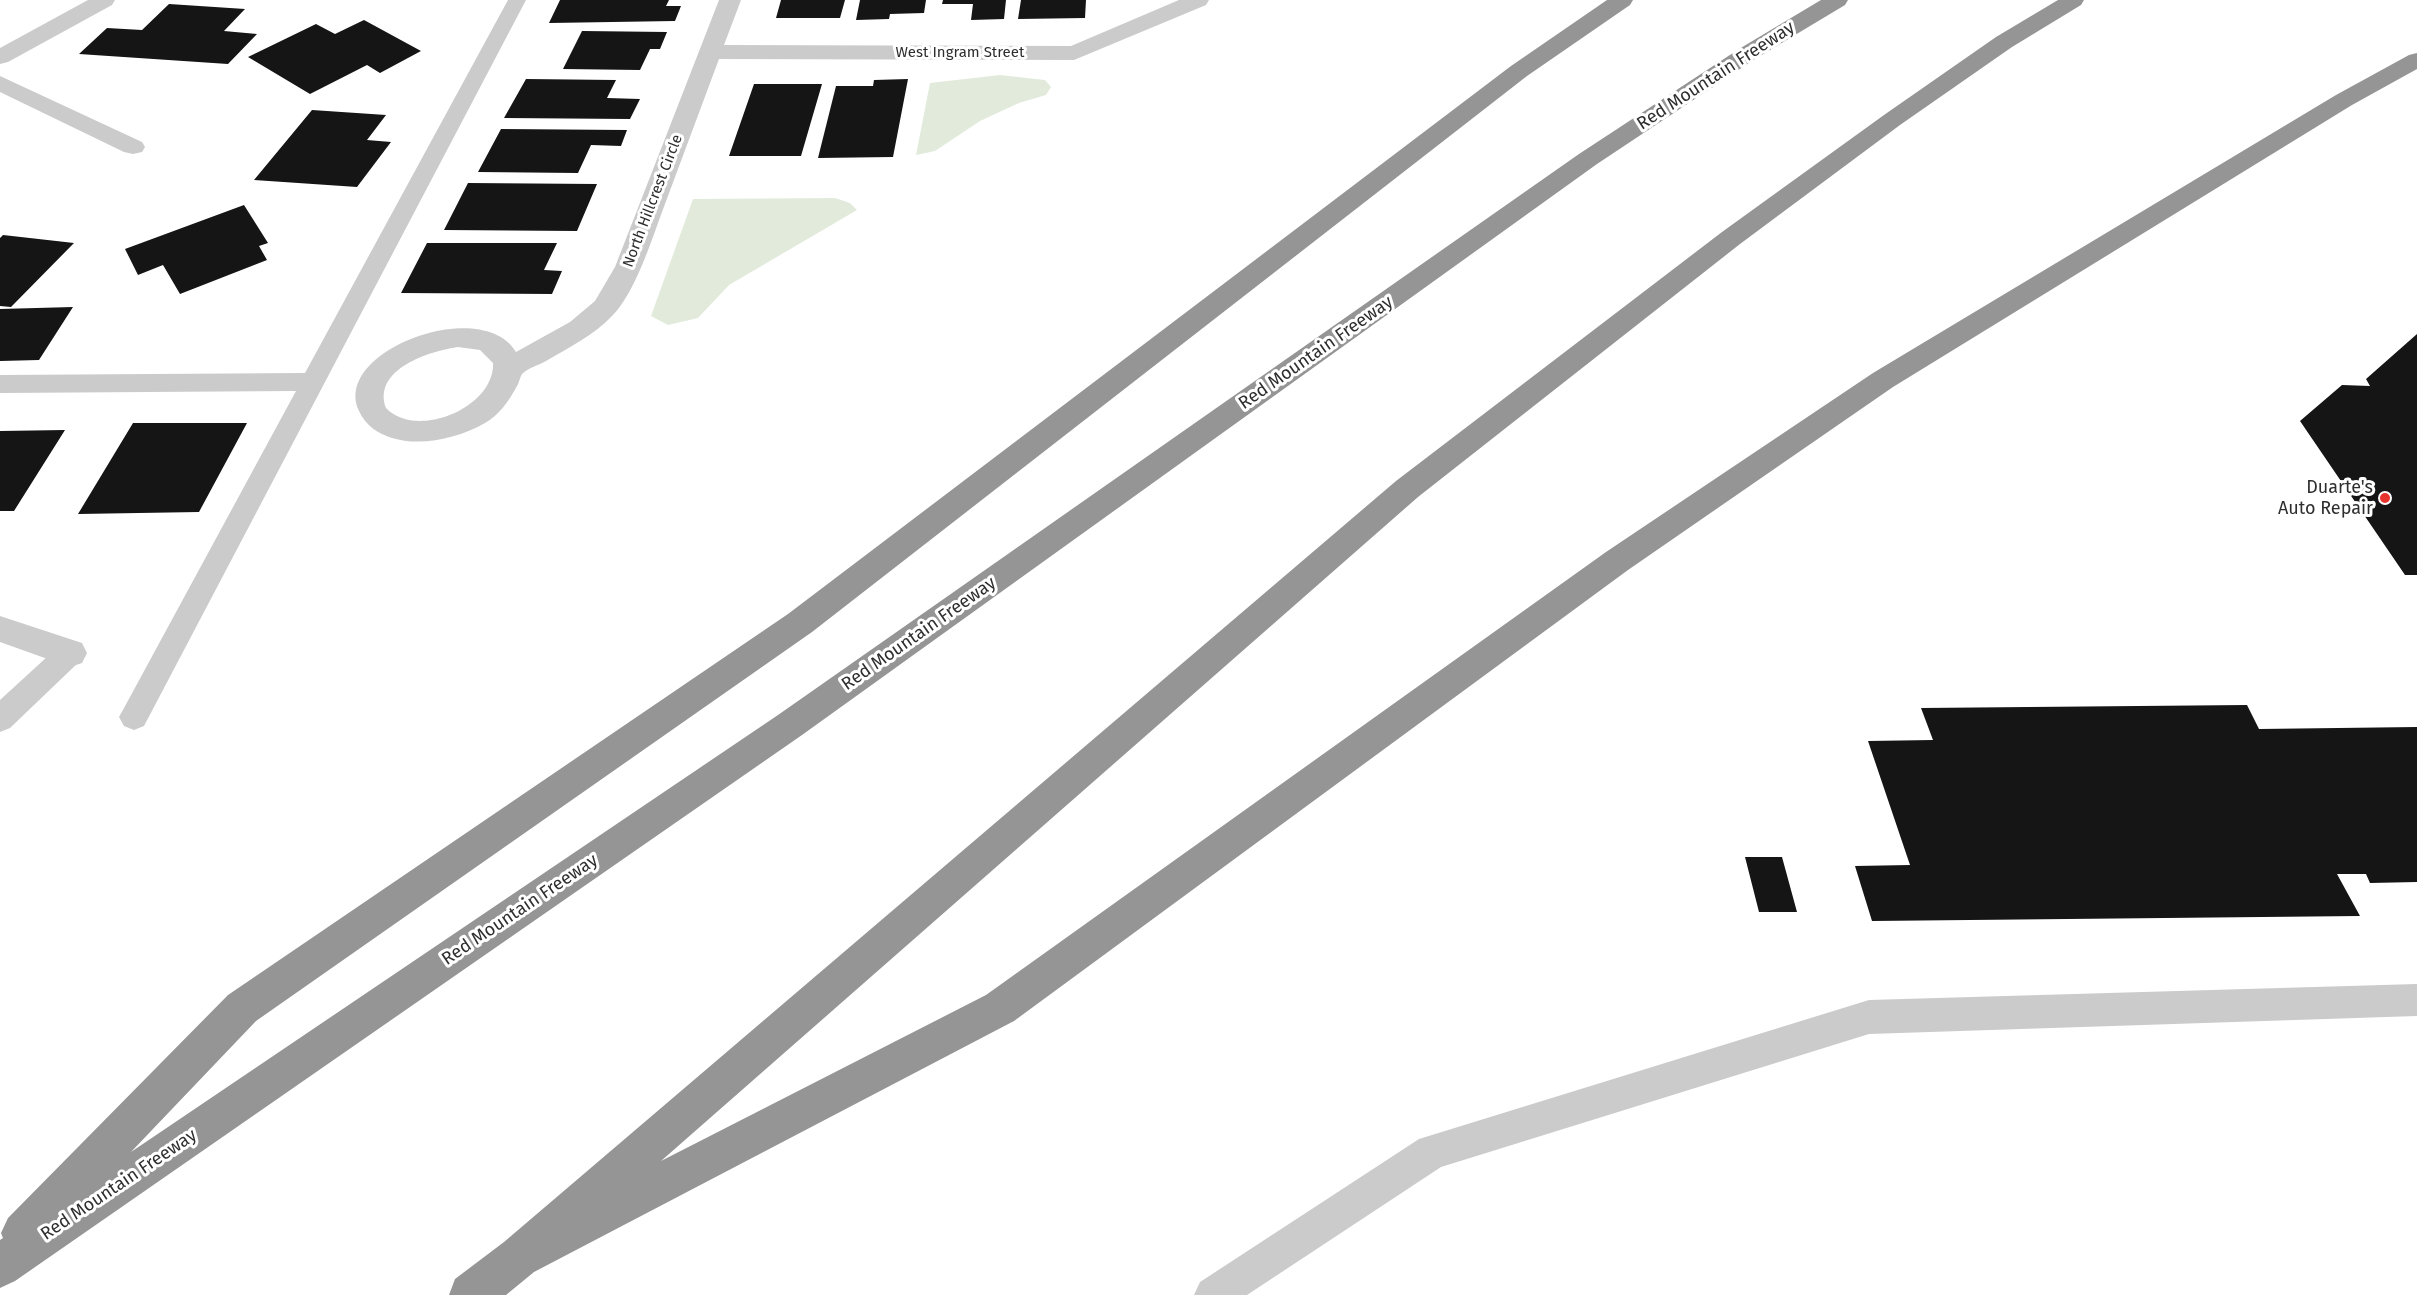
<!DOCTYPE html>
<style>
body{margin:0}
canvas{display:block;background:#fff}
</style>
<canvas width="2417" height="1295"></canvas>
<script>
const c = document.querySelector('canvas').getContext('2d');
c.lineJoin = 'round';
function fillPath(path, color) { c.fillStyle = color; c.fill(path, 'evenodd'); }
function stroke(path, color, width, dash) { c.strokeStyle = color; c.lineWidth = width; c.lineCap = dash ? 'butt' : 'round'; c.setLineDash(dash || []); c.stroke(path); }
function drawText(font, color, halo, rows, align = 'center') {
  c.font = font + ' "Fira Sans",sans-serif'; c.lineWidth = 6; c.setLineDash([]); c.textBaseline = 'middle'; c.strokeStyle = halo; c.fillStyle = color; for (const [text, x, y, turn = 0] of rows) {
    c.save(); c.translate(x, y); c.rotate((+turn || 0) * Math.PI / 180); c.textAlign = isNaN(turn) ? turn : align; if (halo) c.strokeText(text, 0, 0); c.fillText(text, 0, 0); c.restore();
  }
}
fillPath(new Path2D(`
 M1000,75L1045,80L1051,87L1046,95L1019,103L980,121L935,151L916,155L930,83Z
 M835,198L850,203L857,210L729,285L698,318L668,325L651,316L693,199Z`), '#e2ebdb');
fillPath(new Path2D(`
 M560,0H669L666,6H681L675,21L549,23Z
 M781,0H845L840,18H776Z
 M860,0H926L924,13L890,14L889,19L856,20Z
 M943,0H1006L1004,19L971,20L973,4H942Z
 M1021,0H1086L1085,18L1018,19Z
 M169,4L245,9L224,31L257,34L228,64L79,54L107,28L142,30Z
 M364,20L421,51L380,73L367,65L310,94L248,57L316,24L335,34Z
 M582,31L667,32L660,49H650L640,70L563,69Z
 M526,79L616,80L607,98L640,99L630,119L504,118Z
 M908,79L893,157L818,158L836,86H873L874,80Z
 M754,84H822L801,156H729Z
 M312,110L386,115L367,140L391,142L357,187L254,180Z
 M501,129L627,130L621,146L591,145L578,173L478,172Z
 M468,183L597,184L577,231L444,230Z
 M244,205L268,243L259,246L267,260L180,294L163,265L138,275L125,249Z
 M3,235L74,243L11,307L0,306V238Z
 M427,243H557L544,270L562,271L552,294L401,293Z
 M73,307L39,360L0,361V309Z
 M2417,334V575H2405L2300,421L2342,385L2370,386L2366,379Z
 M133,423H247L199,512L78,514Z
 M65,430L14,511H0V431Z
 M2247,705L2259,729L2417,727V882L2370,883L2366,874H2337L2360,916L1872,921L1855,866L1910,865L1868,741L1933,740L1921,708Z
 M1745,857H1782L1797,912H1759Z`), '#151515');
fillPath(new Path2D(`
 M508,0H526L144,726L134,730L124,726L119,717L124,708L296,391L0,393V375L305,373Z
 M70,641L80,645L84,653L80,661L10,728L0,732V700L60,645Z
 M2417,984V1016L1869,1034L1441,1167L1247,1295H1194L1200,1282L1419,1139L1869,1000Z`), '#cbcbcb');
fillPath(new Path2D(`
 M88,0H115L112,5L8,62L0,64V48Z
 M719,0H741L724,45L1071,46L1179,0H1209L1206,5L1074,60L719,59C700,110 681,161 662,212C651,242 635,292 613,315C594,335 570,347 546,361C539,365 528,368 522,374C520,377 519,383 517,386C509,401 499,415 485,423C459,438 421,447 392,438C377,433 366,426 359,411C331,351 482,295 516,352L570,322L595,301L615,267ZM458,347L480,350L493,363C495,408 416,440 386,408C372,369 430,351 458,347Z
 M0,76L142,142L145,147L142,152L133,154L124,152L0,92Z
 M0,616L82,643L87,653L82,663L70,667L0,642Z`), '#cbcbcb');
fillPath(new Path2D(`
 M1607,0H1633L1630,5L1527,76L812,632L256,1021L131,1152L778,715L1579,154L1739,49L1821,0H1848L1845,5L1755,59L1597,164L802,735L15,1281L0,1288V1240L3,1238L1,1233L8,1218L228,995L788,614L1511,66Z
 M2058,0H2084L2081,5L2012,47L1900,125L1740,244L1418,497L661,1161L986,995L1606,552L1873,373L2336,95L2409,55L2417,53V69L2352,105L1893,387L1628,570L1014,1021L534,1272L506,1295H449L455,1279L504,1242L1396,481L1722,232L1884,115L1996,37Z`), '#959595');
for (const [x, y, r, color] of [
 [2385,498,6,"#e7332d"]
]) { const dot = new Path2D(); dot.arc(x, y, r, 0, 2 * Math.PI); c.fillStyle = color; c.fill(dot); stroke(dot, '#fff', 2); }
drawText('15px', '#2e2e2e', '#fff', [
 ["West Ingram Street",960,53],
 ["North Hillcrest Circle",653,201,-69]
]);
drawText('18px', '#2e2e2e', '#fff', [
 ["Red Mountain Freeway",1716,76,-33],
 ["Red Mountain Freeway",1316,353,-35],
 ["Red Mountain Freeway",919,634,-35],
 ["Red Mountain Freeway",520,910,-34],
 ["Red Mountain Freeway",119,1185,-34]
]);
drawText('18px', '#2e2e2e', '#fff', [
 ["Duarte's",2373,488],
 ["Auto Repair",2373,509]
], 'right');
</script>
